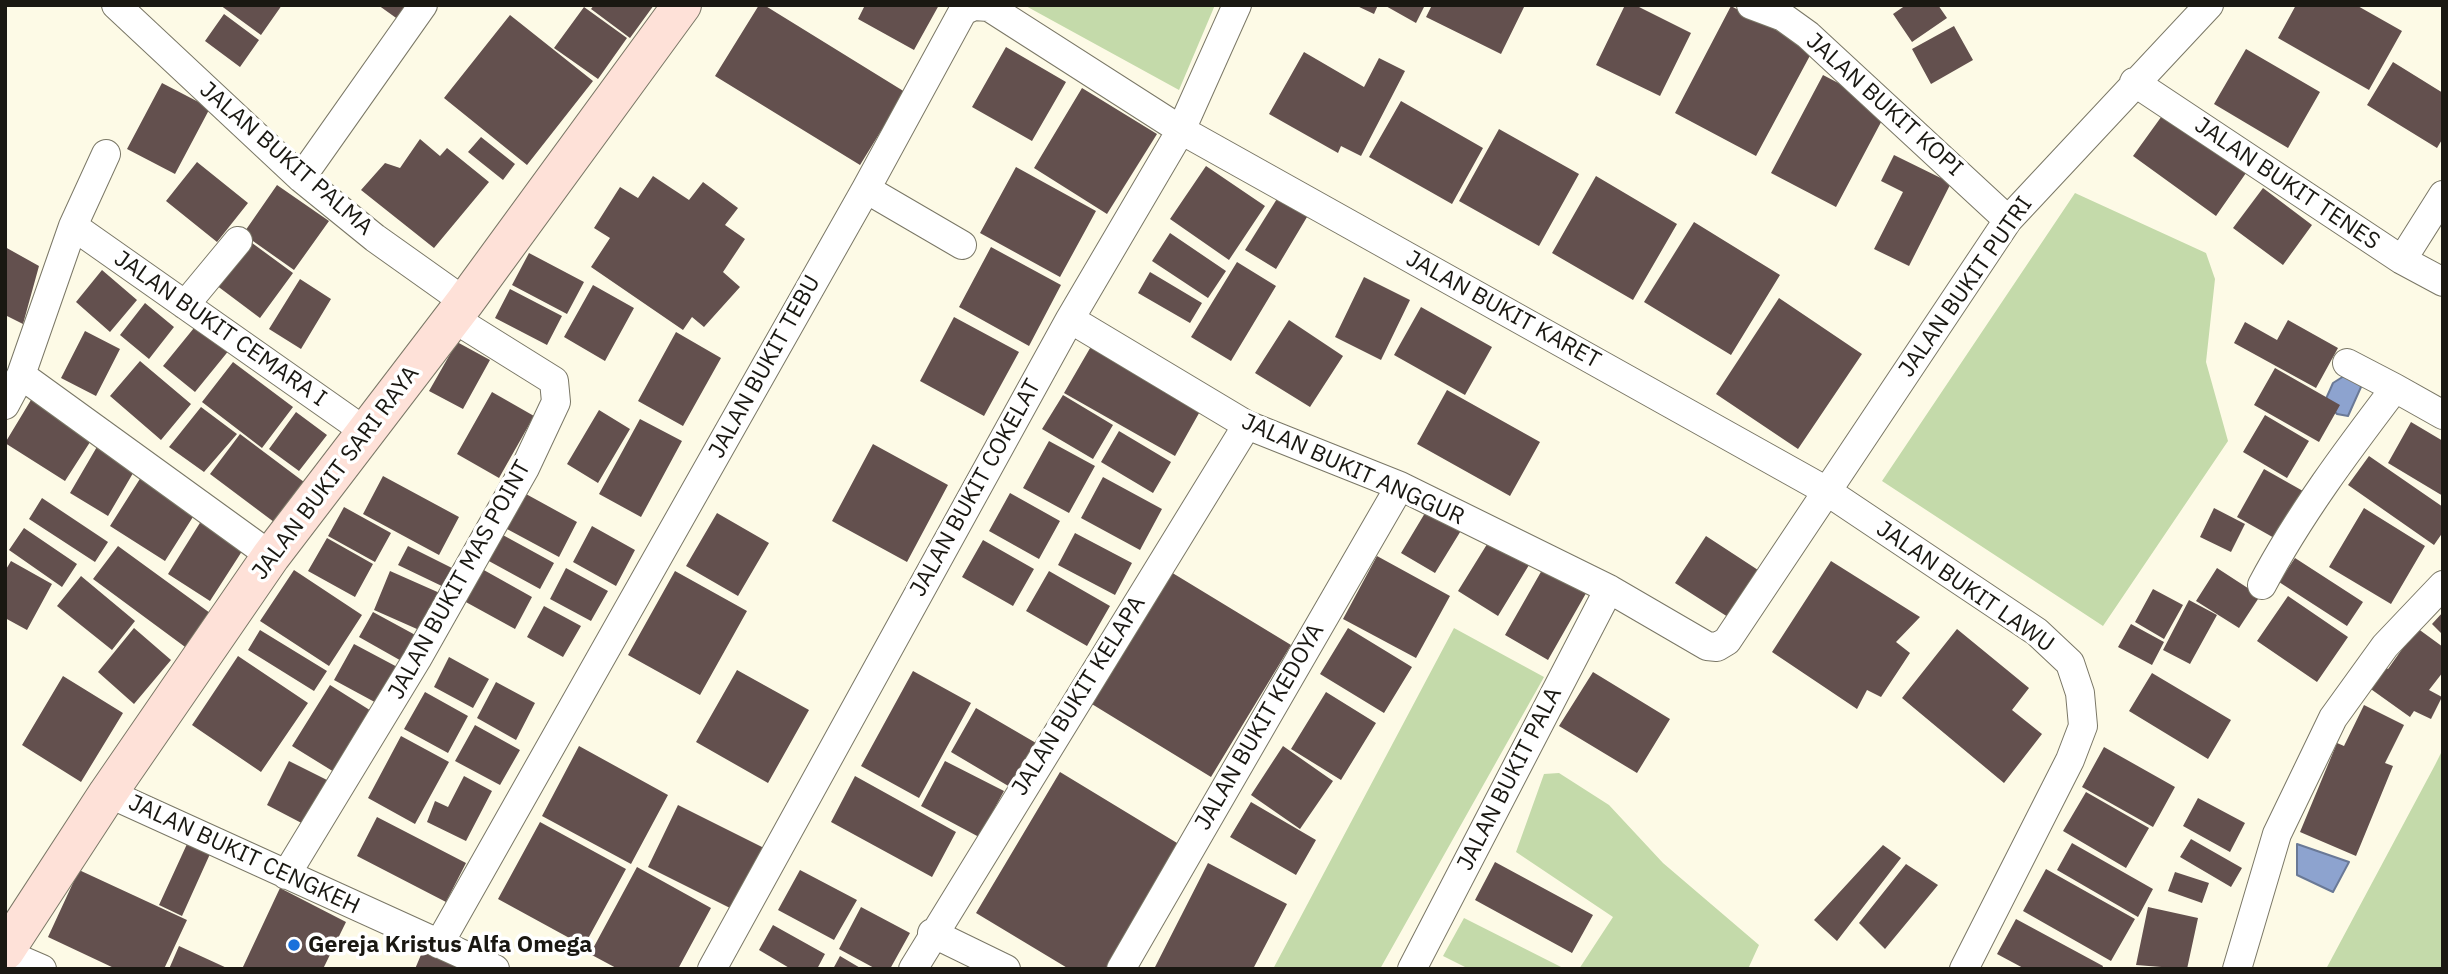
<!DOCTYPE html>
<style>
body{margin:0}
#map{position:relative;width:2448px;height:974px;overflow:hidden;background:#fdfae6;font-family:"IBM Plex Sans",sans-serif}
canvas{display:block}
.frame{position:absolute;inset:0;border:7px solid #1a1812;pointer-events:none}
</style>
<div id="map">
<canvas width="2448" height="974"></canvas>
<div class="frame"></div>
</div>
<script>
const c = document.querySelector('canvas').getContext('2d');
c.lineJoin = 'round';
function fillPath(path, color) { c.fillStyle = color; c.fill(path, 'evenodd'); }
function stroke(path, color, width, dash) { c.strokeStyle = color; c.lineWidth = width; c.lineCap = dash ? 'butt' : 'round'; c.setLineDash(dash || []); c.stroke(path); }
function drawText(font, color, halo, rows, align = 'center') {
  c.font = font + ' "IBM Plex Sans",sans-serif'; c.lineWidth = 7; c.setLineDash([]); c.textBaseline = 'middle'; c.strokeStyle = halo; c.fillStyle = color; for (const [text, x, y, turn = 0] of rows) {
    c.save(); c.translate(x, y); c.rotate((+turn || 0) * Math.PI / 180); c.textAlign = isNaN(turn) ? turn : align; if (halo) c.strokeText(text, 0, 0); c.fillText(text, 0, 0); c.restore();
  }
}
fillPath(new Path2D(`
 M1024,5H1215L1179,90Z
 M2075,193L2206,253L2215,279L2206,362L2228,441L2103,626L1882,481Z
 M1454,628L1544,677L1380,969H1273Z
 M2443,749V969H2326L2435,765Z
 M1559,773L1609,805L1663,863L1759,945L1748,969H1579L1613,917L1516,852L1544,774Z
 M1464,918L1565,969H1469L1443,956Z`), '#c4daaa');
const water = new Path2D(`
 M2344,376L2358,378L2361,387L2348,416L2337,414L2325,401L2333,383Z
 M2297,844L2349,862L2333,892L2297,875Z`);
fillPath(water, '#8da3cf');
stroke(water, '#6a7996', 2);
fillPath(new Path2D(`
 M220,5H282L261,35Z
 M378,5H408L399,20Z
 M594,5H654L630,38L591,9Z
 M759,5H764L905,92L860,165L715,76Z
 M865,5H939L914,50L858,19Z
 M1355,5H1378L1374,14Z
 M1384,5H1425L1416,23Z
 M1432,5H1525L1501,54L1426,17Z
 M1625,5H1635L1691,33L1660,96L1596,65Z
 M1906,5H1938L1947,18L1912,42L1893,14Z
 M2296,5H2356L2402,31L2369,90L2278,38Z
 M1731,6L1813,50L1756,156L1675,113Z
 M584,7L627,38L598,79L554,48Z
 M224,14L259,40L240,67L205,41Z
 M510,15L593,81L527,165L444,98Z
 M1954,26L1973,60L1931,84L1912,49Z
 M1006,47L1066,82L1032,141L972,107Z
 M2246,49L2320,92L2288,148L2214,104Z
 M1304,52L1364,87L1379,58L1405,71L1361,156L1341,146L1338,153L1269,114Z
 M2393,62L2443,93V138L2437,148L2367,105Z
 M1823,75L1888,109L1836,207L1771,173Z
 M162,83L210,108L175,174L127,149Z
 M1082,88L1157,134L1107,214L1034,168Z
 M1401,101L1483,148L1452,204L1369,157Z
 M2164,113L2246,173L2216,216L2133,156Z
 M1499,129L1579,174L1539,246L1459,201Z
 M481,137L515,164L503,180L468,152Z
 M420,139L440,156L447,148L489,182L434,248L361,190L385,163L400,168Z
 M1894,155L1951,183L1909,266L1874,249L1903,192L1881,181Z
 M197,162L248,203L217,242L166,201Z
 M1206,166L1265,206L1229,260L1170,219Z
 M1016,167L1096,211L1060,277L980,233Z
 M653,176L689,200L703,182L738,208L725,225L745,239L723,272L740,287L704,327L692,317L683,330L591,267L610,238L594,228L620,187L638,198Z
 M1596,176L1677,224L1633,300L1552,253Z
 M277,185L329,221L294,270L243,234Z
 M2263,188L2312,225L2283,265L2233,228Z
 M1280,194L1310,212L1276,269L1245,250Z
 M1694,222L1780,275L1731,355L1644,302Z
 M1170,233L1226,271L1208,298L1152,261Z
 M248,240L293,273L260,318L216,285Z
 M5,247L39,266L23,324L5,315Z
 M991,247L1061,285L1029,346L959,307Z
 M529,253L584,282L567,314L512,285Z
 M1237,262L1276,286L1231,361L1191,337Z
 M102,270L137,300L110,332L76,302Z
 M1150,272L1202,303L1190,323L1138,293Z
 M1364,277L1410,300L1381,360L1335,337Z
 M300,279L331,299L301,349L269,329Z
 M593,285L634,308L605,361L564,337Z
 M510,289L562,316L547,345L495,318Z
 M1779,298L1862,354L1798,449L1716,394Z
 M145,303L174,327L149,359L120,335Z
 M1421,307L1492,347L1465,395L1394,355Z
 M954,317L1019,352L984,416L920,381Z
 M1289,320L1343,356L1310,407L1255,373Z
 M2288,320L2338,348L2316,388L2234,343L2245,322L2277,340Z
 M198,323L230,349L195,392L163,366Z
 M85,331L120,349L96,396L61,378Z
 M676,332L721,358L683,426L638,401Z
 M457,342L490,360L463,409L429,391Z
 M1093,343L1203,406L1175,456L1064,393Z
 M140,361L191,404L161,440L110,396Z
 M233,362L293,407L262,448L202,402Z
 M2275,368L2340,405L2319,442L2254,405Z
 M1447,390L1540,442L1510,496L1417,444Z
 M492,392L534,416L499,478L457,454Z
 M1063,395L1113,425L1093,459L1042,429Z
 M31,400L92,439L65,481L5,443Z
 M201,407L237,434L204,472L169,447Z
 M599,410L630,429L598,483L567,464Z
 M296,412L327,435L299,471L269,449Z
 M2265,415L2309,441L2287,478L2243,452Z
 M640,419L682,441L641,517L599,494Z
 M2411,422L2443,441V496L2388,463Z
 M1119,431L1171,462L1153,493L1101,462Z
 M240,434L308,485L278,525L210,474Z
 M1049,441L1095,466L1069,513L1023,488Z
 M873,444L948,485L907,562L832,521Z
 M98,445L136,468L108,516L70,493Z
 M2369,456L2443,507V532L2434,545L2348,485Z
 M2264,469L2303,491L2276,539L2237,517Z
 M143,474L198,509L165,561L110,526Z
 M383,476L459,517L439,555L363,514Z
 M1103,477L1162,509L1140,550L1081,518Z
 M1010,493L1060,521L1039,559L989,531Z
 M526,494L577,522L559,557L507,529Z
 M42,498L108,542L95,562L29,519Z
 M1431,503L1465,524L1435,573L1401,553Z
 M344,507L391,533L375,562L328,536Z
 M2214,508L2245,524L2231,552L2200,537Z
 M2364,508L2425,546L2391,604L2329,567Z
 M717,513L769,543L738,596L686,566Z
 M203,518L246,545L210,601L168,574Z
 M592,526L635,550L616,586L573,562Z
 M24,528L77,564L62,587L9,550Z
 M1075,533L1132,563L1115,595L1058,565Z
 M501,534L554,563L540,589L487,560Z
 M1706,536L1758,570L1728,617L1675,583Z
 M327,538L373,564L355,597L308,571Z
 M983,540L1034,569L1013,606L962,577Z
 M1489,541L1529,565L1498,616L1458,591Z
 M118,546L221,621L196,655L93,579Z
 M408,546L458,571L448,589L398,565Z
 M1377,556L1450,596L1416,658L1343,619Z
 M2295,558L2363,602L2347,626L2279,582Z
 M11,561L52,584L27,630L5,618V571Z
 M1831,561L1920,617L1896,642L1910,653L1881,697L1867,690L1857,709L1772,652Z
 M1546,563L1589,588L1548,660L1505,635Z
 M1161,566L1291,645L1211,777L1082,698Z
 M566,568L608,591L591,621L550,599Z
 M2217,568L2260,596L2239,628L2196,601Z
 M482,569L532,597L515,629L464,601Z
 M294,570L362,615L329,666L260,621Z
 M390,571L442,594L426,633L374,610Z
 M675,571L747,611L700,695L628,655Z
 M1049,571L1110,606L1087,646L1026,611Z
 M81,576L135,621L112,650L57,606Z
 M2153,589L2183,605L2164,639L2135,622Z
 M2288,596L2348,637L2317,682L2257,641Z
 M2189,600L2217,615L2190,664L2163,650Z
 M544,606L581,626L563,657L527,637Z
 M373,612L419,637L405,663L359,637Z
 M2443,612V635L2432,624Z
 M2131,624L2164,642L2152,665L2118,647Z
 M134,628L171,660L134,704L98,672Z
 M1348,628L1412,667L1384,713L1320,674Z
 M2417,628L2443,647V672L2429,690L2442,697L2431,719L2414,711L2410,717L2368,687L2379,664L2388,669Z
 M1957,629L2029,688L2012,710L2042,734L2004,783L1902,698Z
 M260,630L327,671L314,691L248,650Z
 M354,644L401,669L382,706L334,680Z
 M238,656L308,703L261,772L192,725Z
 M449,657L489,679L473,708L434,687Z
 M737,670L809,710L768,783L696,742Z
 M913,671L971,703L919,798L861,766Z
 M1593,672L1670,719L1637,773L1559,726Z
 M2152,673L2231,720L2208,759L2129,711Z
 M63,676L123,713L81,782L22,745Z
 M496,682L535,703L516,740L477,718Z
 M330,685L376,714L339,775L292,746Z
 M425,692L468,716L448,753L404,729Z
 M1326,692L1376,723L1341,780L1291,749Z
 M2364,705L2404,725L2385,763L2393,766L2356,856L2300,832L2337,743L2344,746Z
 M976,708L1036,743L1010,787L951,752Z
 M475,725L520,750L500,785L455,761Z
 M401,736L449,762L415,824L368,798Z
 M579,746L668,795L631,864L542,816Z
 M1283,746L1333,781L1300,829L1251,795Z
 M2104,747L2175,787L2153,827L2082,787Z
 M289,761L335,784L313,829L267,805Z
 M945,761L1004,791L979,837L921,806Z
 M1060,772L1182,846L1109,969H1069L976,913Z
 M464,776L492,791L466,841L427,822L435,801L448,807Z
 M855,776L956,832L932,877L831,822Z
 M2086,792L2149,828L2126,868L2063,831Z
 M2198,798L2245,823L2230,852L2183,826Z
 M1251,802L1316,840L1296,875L1230,837Z
 M678,805L764,848L734,910L648,867Z
 M377,817L466,863L446,902L357,856Z
 M540,822L626,869L584,946L498,899Z
 M2191,839L2242,868L2231,887L2180,857Z
 M2072,843L2153,889L2138,917L2057,870Z
 M187,844L210,854L182,916L159,905Z
 M1883,845L1901,858L1837,941L1814,920Z
 M1495,862L1593,915L1572,953L1475,900Z
 M1208,863L1287,904L1253,969H1154Z
 M1906,864L1938,885L1885,949L1859,923Z
 M637,867L711,908L678,969H618L590,954Z
 M2046,869L2135,919L2111,961L2023,911Z
 M79,870L187,920L164,969H116L48,937Z
 M800,870L857,900L834,940L778,910Z
 M2175,872L2209,883L2202,903L2168,891Z
 M280,888L346,922L323,969H242Z
 M861,907L910,933L890,969H876L839,949Z
 M2148,907L2198,918L2187,969L2136,965Z
 M2016,919L2103,966L2102,969H2025L1997,954Z
 M773,925L825,954L817,969H791L759,950Z
 M179,946L229,969H169Z
 M423,950L467,969H415Z
 M840,956L862,969H833Z`), '#63504e');
const street = new Path2D(`
 M116,5L301,178L375,238L465,302
 M1751,5L1783,17L1808,35L2008,220
 M2134,82L2402,260L2443,282
 M301,178L423,5
 M866,189L962,245
 M73,226L366,432
 M2402,260L2443,195
 M185,305L238,241
 M1070,319L1247,425L1400,486L1609,589L1707,646L1717,647L1727,641L2008,220L2209,5
 M2347,363L2395,388
 M21,375L271,556
 M5,405L21,375L73,226L106,154
 M2262,585C2299,515 2347,451 2395,388L2443,415
 M108,793L495,969
 M286,875L417,659L525,468L556,402L554,381L453,318
 M932,933L1006,969
 M439,944L866,189L963,11L974,6L989,7L1181,130L1825,490L2037,632L2070,663L2080,693L2083,726L2070,760L1964,969
 M5,953L42,969
 M712,969L1070,319L1181,130L1237,5
 M913,969L1247,425
 M1121,969L1400,486
 M1412,969L1609,589
 M2237,969L2277,834L2333,718L2385,646L2443,585`);
const secondary = new Path2D(`
 M5,951L108,793L271,556L465,302L682,5`);
stroke(street, '#7a7766', 30);
stroke(secondary, '#7a7766', 40);
stroke(street, '#fff', 28);
stroke(secondary, '#fee1d8', 38);
for (const [x, y, r, color] of [
 [294,945,7,"#1a71db"]
]) { const dot = new Path2D(); dot.arc(x, y, r, 0, 2 * Math.PI); c.fillStyle = color; c.fill(dot); stroke(dot, '#fff', 2.5); }
drawText('23px', '#1a1812', '#fff', [
 ["JALAN BUKIT KOPI",1884,105,42],
 ["JALAN BUKIT PALMA",286,159,41],
 ["JALAN BUKIT TENES",2287,184,34],
 ["JALAN BUKIT PUTRI",1966,287,-55],
 ["JALAN BUKIT KARET",1503,310,29],
 ["JALAN BUKIT CEMARA I",220,329,35],
 ["JALAN BUKIT TEBU",765,367,-61],
 ["JALAN BUKIT ANGGUR",1353,470,24],
 ["JALAN BUKIT SARI RAYA",336,473,-53],
 ["JALAN BUKIT COKELAT",976,488,-61],
 ["JALAN BUKIT MAS POINT",460,580,-61],
 ["JALAN BUKIT LAWU",1965,587,35],
 ["JALAN BUKIT KELAPA",1079,696,-58],
 ["JALAN BUKIT KEDOYA",1260,727,-60],
 ["JALAN BUKIT PALA",1510,779,-63],
 ["JALAN BUKIT CENGKEH",244,855,25]
]);
drawText('bold 23px', '#1a1812', '#fff', [
 ["Gereja Kristus Alfa Omega",308,945]
], 'left');
</script>
